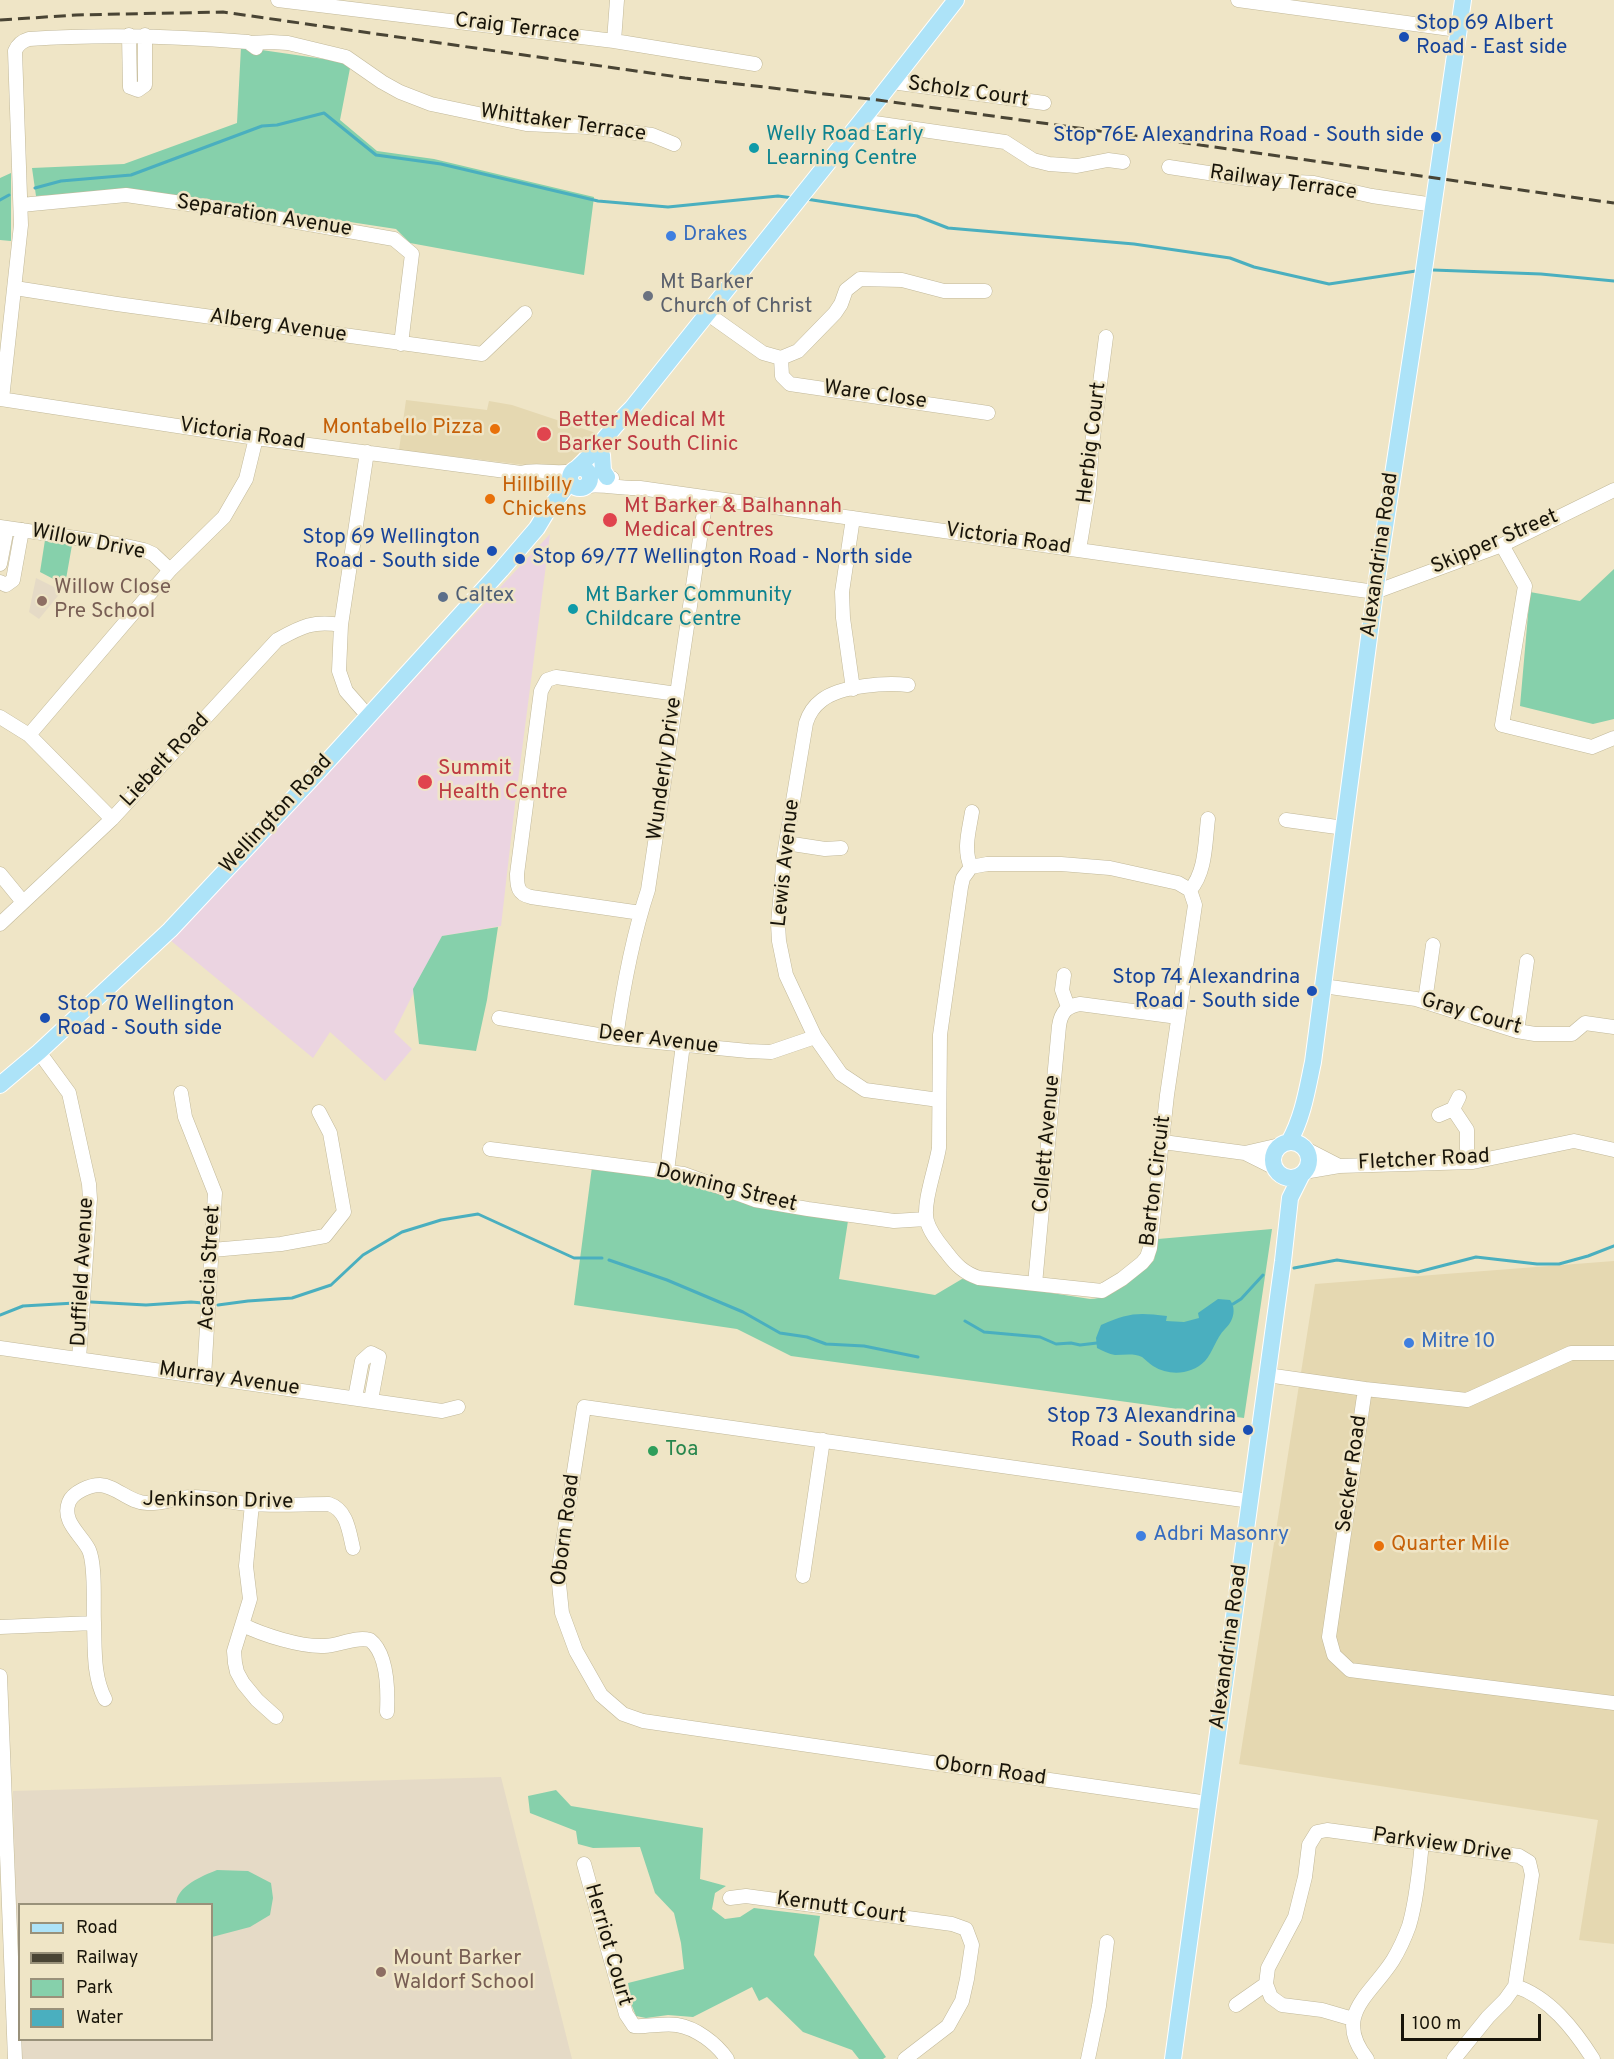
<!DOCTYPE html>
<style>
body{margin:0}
#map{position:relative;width:1614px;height:2059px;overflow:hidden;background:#efe5c6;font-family:Overpass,sans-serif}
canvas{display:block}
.legend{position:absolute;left:18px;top:1903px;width:195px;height:138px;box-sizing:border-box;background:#efe5c6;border:2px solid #99917a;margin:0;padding:8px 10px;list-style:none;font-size:18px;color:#181409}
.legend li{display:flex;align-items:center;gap:12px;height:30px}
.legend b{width:30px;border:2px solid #99917a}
.scale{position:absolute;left:1401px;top:2014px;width:140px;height:27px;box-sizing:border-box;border:3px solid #181409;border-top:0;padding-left:8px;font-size:18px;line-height:21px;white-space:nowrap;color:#181409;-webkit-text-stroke:4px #efe5c6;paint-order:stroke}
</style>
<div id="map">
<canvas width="1614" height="2059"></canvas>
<ul class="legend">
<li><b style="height:8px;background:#ade3f8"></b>Road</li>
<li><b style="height:8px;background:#494434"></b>Railway</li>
<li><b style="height:16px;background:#86d0ab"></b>Park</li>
<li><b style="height:16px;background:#4aafbf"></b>Water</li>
</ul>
<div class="scale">100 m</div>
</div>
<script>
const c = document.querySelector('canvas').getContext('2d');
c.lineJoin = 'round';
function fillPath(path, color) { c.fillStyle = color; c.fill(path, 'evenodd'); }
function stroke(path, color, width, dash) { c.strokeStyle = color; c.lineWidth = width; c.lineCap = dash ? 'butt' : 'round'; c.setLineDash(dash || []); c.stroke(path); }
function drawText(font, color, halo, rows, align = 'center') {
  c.font = font + ' Overpass,sans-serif'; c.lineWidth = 5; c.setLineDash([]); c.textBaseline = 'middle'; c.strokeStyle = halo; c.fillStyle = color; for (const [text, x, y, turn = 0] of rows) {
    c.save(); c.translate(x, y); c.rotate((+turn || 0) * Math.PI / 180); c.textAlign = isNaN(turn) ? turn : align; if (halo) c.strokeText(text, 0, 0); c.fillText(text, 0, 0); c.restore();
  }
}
fillPath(new Path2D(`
 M406,400L487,410L489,401L512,405L596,433L573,460L564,467H542L399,450Z
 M1614,1261V1944L1579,1940L1598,1820L1239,1764L1315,1284Z`), '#e5d8b1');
fillPath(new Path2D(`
 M36,578L62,591L39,619L29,612Z
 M501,1777L572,2059H20V2040H212V1904H20L19,2039L13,1791Z`), '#e5dac6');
fillPath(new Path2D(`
 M550,534L515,804L501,926L442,936L394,1032L412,1049L385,1081L330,1032L313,1058L170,940Z`), '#ebd4e1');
fillPath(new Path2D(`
 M241,47L351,63L340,120L377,151L434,159L594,197L584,275L410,243L396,229L226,203L130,191L36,196L32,168L124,164L237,123Z
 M11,173V241L0,240V178Z
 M45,540L72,545L65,585L40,572Z
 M1614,569V719L1593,724L1520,706L1530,592L1580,601Z
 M498,927L487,1000L476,1051L419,1044L413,989L442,936Z
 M592,1167L682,1181L755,1206L848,1221L839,1279L935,1295L962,1279L1090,1299C1113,1299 1131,1279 1149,1265L1154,1260L1158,1239L1272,1229L1244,1418L791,1356L737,1329L574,1305Z
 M556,1790L571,1806L703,1828L700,1879L726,1886L715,1893L712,1909L725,1919L740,1917L754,1908L820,1916L814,1955L886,2057L883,2059H859L852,2050L803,2032L767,1997L759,2001L752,1987L693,2017L668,2015L646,2018L636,2016L632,2006L628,1983L684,1969L681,1943L674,1913L655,1893L640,1847L593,1848L578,1844L576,1831L530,1813L528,1796Z
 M217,1870L248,1871L271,1883L273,1898L270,1915L250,1927L212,1937V1904H176C177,1886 202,1876 217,1870Z`), '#86d0ab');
fillPath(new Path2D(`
 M1218,1299L1230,1300C1237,1309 1233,1322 1225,1329C1216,1338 1213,1352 1205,1361C1191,1375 1169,1376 1153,1366C1150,1364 1146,1360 1142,1357C1134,1353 1124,1355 1115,1355C1109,1354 1103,1351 1097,1348L1096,1338L1101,1325C1128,1313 1137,1312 1167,1316L1166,1321L1184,1322L1199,1318L1198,1313Z`), '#4aafbf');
stroke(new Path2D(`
 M35,188L61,181L131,175L262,126L277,125L324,113L376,155L441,164L598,201L668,207L778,196L793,198
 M806,199L917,216L948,228L1134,244L1230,258L1254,267L1329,284L1416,271
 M0,200L9,195
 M1433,270L1541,274L1614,281
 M609,1260L667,1280L743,1312L780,1333L807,1337L826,1344L864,1346L918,1357
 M1294,1268L1337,1260L1418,1272L1476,1257L1537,1264H1559L1588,1256L1614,1246
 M91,1302L146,1305L191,1302L203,1303
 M1233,1304L1241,1299L1263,1275
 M218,1305L248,1301L292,1298L331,1285L363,1255L402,1232L441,1220L478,1214L574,1258H602
 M0,1315L23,1306L75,1303
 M965,1321L984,1332L1040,1337L1056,1344L1071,1343L1080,1345L1097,1343`), '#4aafbf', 3);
const minor = new Path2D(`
 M278,0L614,41L755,64
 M1238,0L1458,30
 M129,35L130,87L138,90L145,85V35
 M614,41L617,0
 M250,43L271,42L288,43L346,57L382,82L400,92L431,104L526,124L589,127L652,135L674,144
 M892,82L1044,103
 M861,121L1005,142L1033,160L1049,164L1077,166L1108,160L1123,162
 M1169,167L1248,179L1314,183L1372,196L1434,205
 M21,205L126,195L223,209L394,239L412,254L401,344
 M15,288L117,304L482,354L525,313
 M708,314L763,353L781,358L798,351L835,313L841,304L846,290L860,279L902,280L944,291H985
 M781,358L782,376L790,384L988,413
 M0,399L256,438L521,473C537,468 555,475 572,471
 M2,399L21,225L15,51C18,44 22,41 29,39C103,34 175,36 248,42L256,48
 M367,452L341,625L339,671L346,691L368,716
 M589,473L612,478
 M587,486C605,484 622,489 640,488L1375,592L1502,545L1614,490
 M0,527L117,544L144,550L153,554L170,570
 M1502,545L1525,586L1502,725L1592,747L1614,738
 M1079,550L1089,489L1092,445L1106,337
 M0,564L7,528
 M0,582L6,585L13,580L22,530
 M908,685C886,682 840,686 822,700C814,706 809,713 806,723L784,855L778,924L779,941L786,975L815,1037L841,1074L865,1090L939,1100
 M853,689L843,618L842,592L853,518
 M0,717L29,735L112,819
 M29,735L170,570L224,517L246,479L256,438
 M1286,820L1344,828
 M786,843L825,849L841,848
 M987,864H1061L1110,868L1178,883L1190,890L1195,905L1167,1095L1150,1248L1147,1257L1142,1263L1122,1279L1102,1291L979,1278C964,1273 956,1265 947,1253C939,1243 930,1233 927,1221C922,1205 936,1167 939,1148L940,1035L961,887L963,878L971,867Z
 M971,867C963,849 969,831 972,812
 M0,874L23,902
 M1190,890C1206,872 1205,843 1208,819
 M641,913L531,897C518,894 517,887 517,874L541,691L547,680L556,677L677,694
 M0,924L112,819L277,640C301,627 313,620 341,625
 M1064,975L1062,990L1068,1007
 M1323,986L1416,999L1517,1031L1535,1034H1572L1585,1023L1614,1027
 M1425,1001L1433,945
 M499,1018L616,1038L748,1051L771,1052L815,1037
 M1517,1031L1527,961
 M616,1038C623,988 632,938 648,890L706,498
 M39,1052L69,1093L89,1184L90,1199L79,1359
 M181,1093L185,1117L215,1193L204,1377
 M1453,1109L1467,1130V1162
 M1439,1115L1453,1109L1459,1097
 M1163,1142L1245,1153L1275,1168
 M490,1149L684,1174L755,1200L808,1209L894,1221L926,1219
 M1306,1149L1339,1166
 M1245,1153L1280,1145
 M667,1171L683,1044
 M1304,1172L1339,1166L1473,1162L1574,1141L1614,1150
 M212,1250L281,1244L325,1236L344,1212L330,1133L319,1112
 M1035,1284L1059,1026C1061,1012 1067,1006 1080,1004L1178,1017
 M0,1348L442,1411L458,1407
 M1267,1375L1365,1389L1329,1637L1334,1655L1350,1670L1614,1703
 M1365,1389L1467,1400L1571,1353H1614
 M355,1398L362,1361L371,1353L379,1357L371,1400
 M252,1504L246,1566L250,1599L234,1651L235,1663L237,1672L243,1683L257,1700L276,1717
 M803,1576L823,1440
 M94,1623C95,1649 93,1676 105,1699
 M243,1625C263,1635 301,1647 324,1646C339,1646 355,1636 370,1640C388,1654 388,1691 387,1712
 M0,1627L94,1623C93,1605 96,1566 89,1550C82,1535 61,1522 69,1502C73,1492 90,1485 100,1485C117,1486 129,1503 147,1503C162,1504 177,1497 192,1497C212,1497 231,1503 251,1504C277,1506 303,1504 329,1504C347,1510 349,1531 353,1548
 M0,1676L15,2059
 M1208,1803L643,1721L623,1714L601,1695L576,1651L562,1613L558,1574L584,1407L1250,1501
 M584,1864L626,2014L634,2026C648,2027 663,2023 677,2025C696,2028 716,2043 727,2059
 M730,1898L746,1896L952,1924L966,1929L972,1945L967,1979L962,2001L948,2026L905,2059
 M1236,2005L1266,1984
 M1353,2019L1322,2010L1282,2005L1271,1997L1266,1984L1268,1968L1295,1917L1305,1877L1309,1845L1317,1832L1327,1830L1519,1856L1529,1862L1532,1875L1515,1986C1549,1997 1574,2029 1593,2059
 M1088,2059L1099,2006L1107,1942
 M1367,2059C1332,2015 1371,1995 1393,1960C1399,1950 1405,1937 1409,1926C1417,1899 1419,1870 1422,1843
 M1454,2059L1488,2017L1505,2000L1515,1986`);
const major = new Path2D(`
 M602,455L603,471L607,477
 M570 478a10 10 0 1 1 20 0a10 10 0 1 1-20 0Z
 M577,468C598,450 612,427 632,408L878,100L956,0
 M0,1085L39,1052L170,930L316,774L501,570L537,528L546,513L570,482
 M1289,1142C1303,1117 1307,1090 1313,1062L1375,592L1418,311L1463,0
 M1273 1160a18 18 0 1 1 36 0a18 18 0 1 1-36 0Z
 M1173,2059L1283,1261L1290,1198L1302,1174`);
stroke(minor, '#c1b899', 15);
stroke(major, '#fff', 18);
stroke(minor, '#fff', 14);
stroke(major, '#ade3f8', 16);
stroke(new Path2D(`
 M0,20L76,15L223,12L685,78L878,100L1614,203`), '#494434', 3, [12, 6]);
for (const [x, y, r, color] of [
 [1404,37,6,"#1a4fb4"],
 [1436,137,6,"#1a4fb4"],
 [754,148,6,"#0f9aa8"],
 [671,236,6,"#3f7fe0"],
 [648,296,6,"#6b7280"],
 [495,429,6,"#e8710a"],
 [544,434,8,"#e0444e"],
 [490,499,6,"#e8710a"],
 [610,520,8,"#e0444e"],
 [492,551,6,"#1a4fb4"],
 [520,559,6,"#1a4fb4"],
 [443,597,6,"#5c6f8a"],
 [42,601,6,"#8d6e63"],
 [573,609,6,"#0f9aa8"],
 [425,782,8,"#e0444e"],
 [1312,991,6,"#1a4fb4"],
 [45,1018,6,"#1a4fb4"],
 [1409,1343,6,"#3f7fe0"],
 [1248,1430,6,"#1a4fb4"],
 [653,1451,6,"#2e9e5b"],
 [1141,1536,6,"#3f7fe0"],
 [1379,1546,6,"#e8710a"],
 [381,1972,6,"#8d6e63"]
]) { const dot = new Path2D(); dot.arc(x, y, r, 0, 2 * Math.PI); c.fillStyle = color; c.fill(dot); stroke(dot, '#efe5c6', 2); }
drawText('21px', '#164399', '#efe5c6', [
 ["Stop 69 Albert",1416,25,"left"],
 ["Road - East side",1416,49,"left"],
 ["Stop 76E Alexandrina Road - South side",1424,137],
 ["Stop 69 Wellington",480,539],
 ["Road - South side",480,563],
 ["Stop 69/77 Wellington Road - North side",532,559,"left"],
 ["Stop 74 Alexandrina",1300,979],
 ["Road - South side",1300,1003],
 ["Stop 70 Wellington",57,1006,"left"],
 ["Road - South side",57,1030,"left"],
 ["Stop 73 Alexandrina",1236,1418],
 ["Road - South side",1236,1442]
], 'right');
drawText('21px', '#181409', '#efe5c6', [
 ["Craig Terrace",517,29,7],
 ["Scholz Court",968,93,8],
 ["Whittaker Terrace",563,124,8],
 ["Railway Terrace",1283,184,8],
 ["Separation Avenue",264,217,9],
 ["Alberg Avenue",278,327,8],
 ["Ware Close",875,396,8],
 ["Victoria Road",242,435,8],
 ["Herbig Court",1093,443,-83],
 ["Victoria Road",1008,540,8],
 ["Willow Drive",88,543,11],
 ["Skipper Street",1495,543,-23],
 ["Alexandrina Road",1381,555,-82],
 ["Liebelt Road",166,761,-47],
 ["Wunderly Drive",666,769,-82],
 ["Wellington Road",277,815,-47],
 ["Lewis Avenue",787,863,-84],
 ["Gray Court",1471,1015,16],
 ["Deer Avenue",658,1041,7],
 ["Collett Avenue",1048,1144,-85],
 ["Fletcher Road",1424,1161,-3],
 ["Barton Circuit",1157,1181,-83],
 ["Downing Street",726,1189,14],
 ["Acacia Street",211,1268,-87],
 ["Duffield Avenue",84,1272,-87],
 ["Murray Avenue",229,1380,8],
 ["Secker Road",1353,1474,-82],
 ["Jenkinson Drive",218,1502,1],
 ["Oborn Road",567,1530,-83],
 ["Alexandrina Road",1230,1647,-82],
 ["Oborn Road",990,1772,8],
 ["Parkview Drive",1442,1846,8],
 ["Kernutt Court",841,1909,8],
 ["Herriot Court",607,1945,74]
]);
drawText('21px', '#0d838f', '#efe5c6', [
 ["Welly Road Early",766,136],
 ["Learning Centre",766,160],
 ["Mt Barker Community",585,597],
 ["Childcare Centre",585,621]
], 'left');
drawText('21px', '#366cbe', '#efe5c6', [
 ["Drakes",683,236],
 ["Mitre 10",1421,1343],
 ["Adbri Masonry",1153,1536]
], 'left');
drawText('21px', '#5b616d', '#efe5c6', [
 ["Mt Barker",660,284],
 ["Church of Christ",660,308]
], 'left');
drawText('21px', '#be3a42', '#efe5c6', [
 ["Better Medical Mt",558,422],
 ["Barker South Clinic",558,446],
 ["Mt Barker & Balhannah",624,508],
 ["Medical Centres",624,532],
 ["Summit",438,770],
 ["Health Centre",438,794]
], 'left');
drawText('21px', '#c56008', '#efe5c6', [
 ["Montabello Pizza",483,429,"right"],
 ["Hillbilly",502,487],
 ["Chickens",502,511],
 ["Quarter Mile",1391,1546]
], 'left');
drawText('21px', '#785e54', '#efe5c6', [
 ["Willow Close",54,589],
 ["Pre School",54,613],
 ["Mount Barker",393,1960],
 ["Waldorf School",393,1984]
], 'left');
drawText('21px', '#4e5e75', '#efe5c6', [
 ["Caltex",455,597]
], 'left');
drawText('21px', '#27864d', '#efe5c6', [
 ["Toa",665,1451]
], 'left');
</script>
